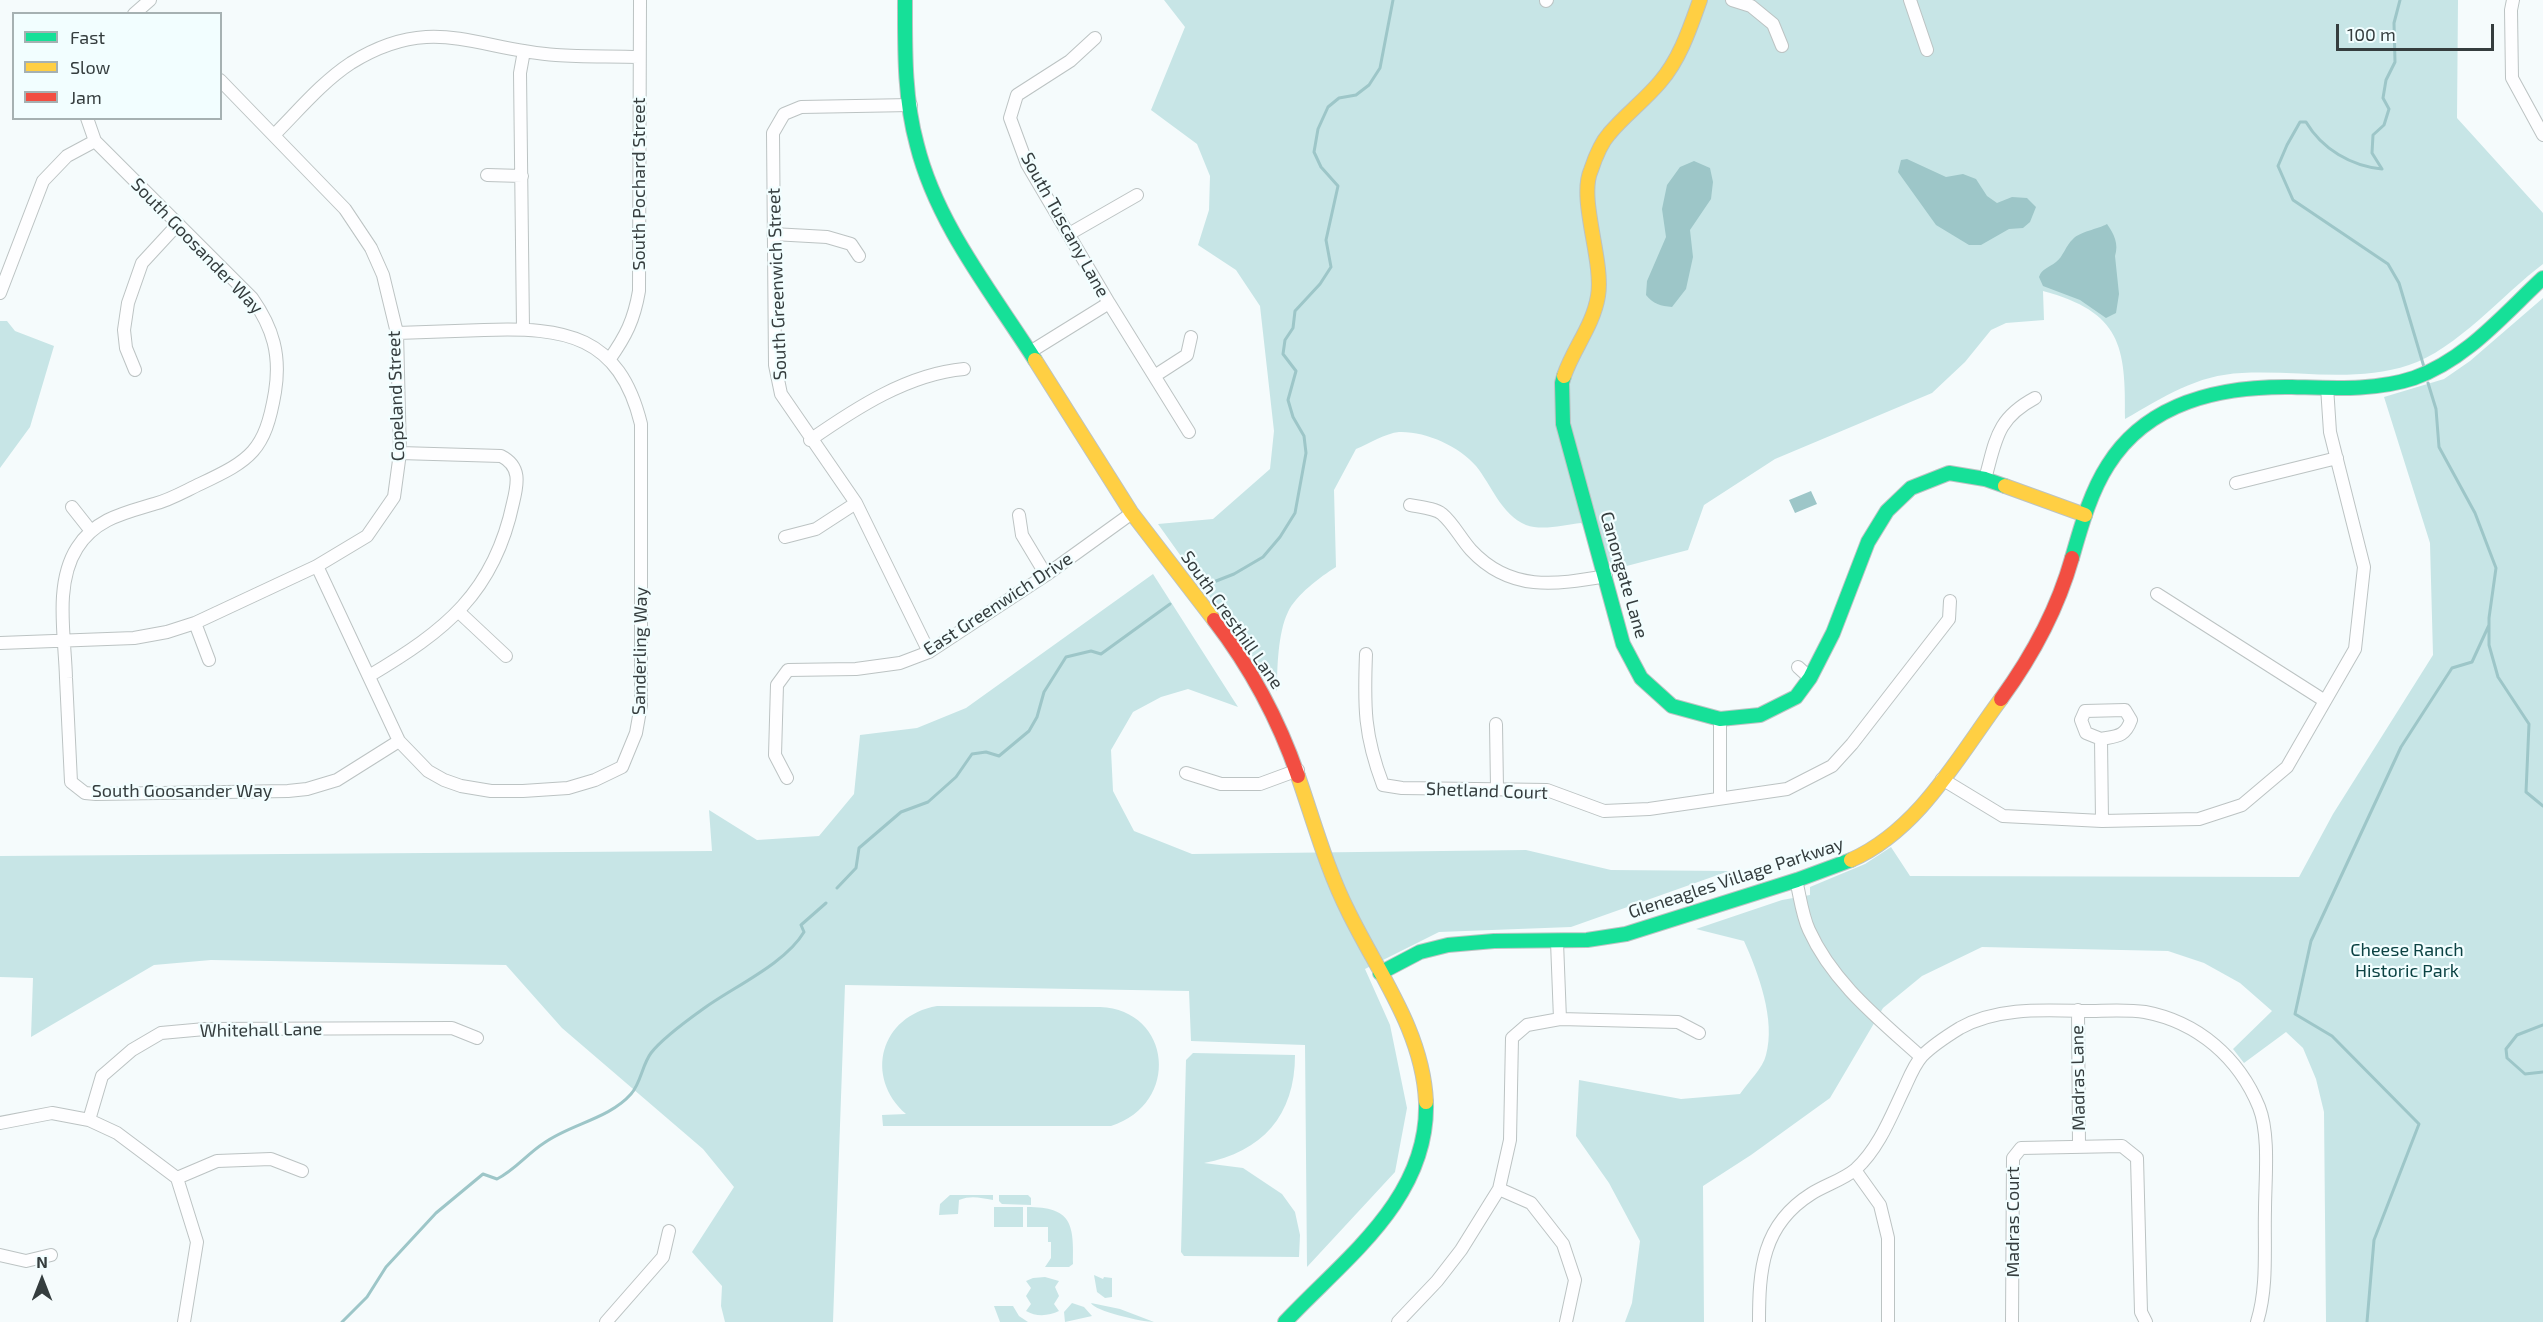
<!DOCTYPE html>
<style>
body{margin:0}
#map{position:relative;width:2543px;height:1322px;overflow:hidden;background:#f5fbfc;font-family:"Exo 2",sans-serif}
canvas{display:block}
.legend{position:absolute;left:12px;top:12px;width:210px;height:108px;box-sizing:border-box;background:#f2feff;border:2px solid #a6b1b2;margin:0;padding:8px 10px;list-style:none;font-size:18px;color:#353d3e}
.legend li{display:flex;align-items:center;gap:12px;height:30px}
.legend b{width:30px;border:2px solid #a6b1b2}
.north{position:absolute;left:12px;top:1250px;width:60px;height:60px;-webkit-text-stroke:4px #f2feff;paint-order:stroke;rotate:0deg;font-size:16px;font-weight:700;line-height:24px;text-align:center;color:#353d3e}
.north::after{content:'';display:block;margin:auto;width:21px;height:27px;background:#353d3e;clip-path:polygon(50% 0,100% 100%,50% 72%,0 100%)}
.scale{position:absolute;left:2336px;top:24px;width:158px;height:27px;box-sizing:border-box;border:3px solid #353d3e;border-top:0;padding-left:8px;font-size:18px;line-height:21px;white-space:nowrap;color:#353d3e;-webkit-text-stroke:4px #f2feff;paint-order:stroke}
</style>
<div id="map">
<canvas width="2543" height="1322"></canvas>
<ul class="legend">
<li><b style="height:8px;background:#16e098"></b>Fast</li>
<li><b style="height:8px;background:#ffcf43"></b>Slow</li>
<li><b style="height:8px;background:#f24e42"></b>Jam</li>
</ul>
<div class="north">N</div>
<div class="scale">100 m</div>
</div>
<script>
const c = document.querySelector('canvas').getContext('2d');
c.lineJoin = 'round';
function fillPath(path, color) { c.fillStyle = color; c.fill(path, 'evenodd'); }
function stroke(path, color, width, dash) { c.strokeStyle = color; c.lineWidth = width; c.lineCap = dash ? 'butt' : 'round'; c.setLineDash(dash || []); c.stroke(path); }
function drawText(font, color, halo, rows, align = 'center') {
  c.font = font + ' "Exo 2",sans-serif'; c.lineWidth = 4.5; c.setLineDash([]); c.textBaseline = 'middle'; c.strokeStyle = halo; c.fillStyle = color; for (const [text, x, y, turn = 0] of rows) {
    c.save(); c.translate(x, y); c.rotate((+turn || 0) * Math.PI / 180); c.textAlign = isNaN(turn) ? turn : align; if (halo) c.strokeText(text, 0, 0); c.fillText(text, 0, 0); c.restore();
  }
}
fillPath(new Path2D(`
 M1164,0H2458L2457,118L2543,213V264C2503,294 2456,350 2409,365C2355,383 2298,370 2242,373C2196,375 2164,397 2125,419C2126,346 2121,312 2043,291L2044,320L2006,323L1991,330L1965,362L1932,393L1775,459L1704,505L1688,550L1615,569L1581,523C1564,525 1542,531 1526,525C1501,514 1492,486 1476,466C1459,446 1425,431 1399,432C1386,433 1368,444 1356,449L1334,490L1336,567C1320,577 1296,595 1288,612C1278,632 1277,669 1277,691L1158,524L1213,519L1270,469L1274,431L1260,306L1236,270L1198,245L1209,210L1210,176L1197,144L1151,110L1185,27Z
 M2543,298V1322H2326L2324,1112L2316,1079L2303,1048L2286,1032L2244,1063L2233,1049L2272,1011L2240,983L2204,963L2168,951L1982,947L1922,976L1883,1008L1830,1098L1751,1155L1703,1186L1704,1322H1625L1632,1303L1640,1241L1609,1183L1576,1136L1579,1080L1681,1099L1740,1094C1748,1082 1763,1068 1766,1055C1776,1020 1758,972 1744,941L1696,929L1782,900L1810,895V887L1865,864L1891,847L1910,876L2299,877L2333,814L2433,655L2430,543L2384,397L2444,379L2470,361Z
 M0,321H7L15,331L54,346L30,427L0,468Z
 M1153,574L1238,707L1188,689L1161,697L1133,712L1111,750L1113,791L1134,831L1192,854L1526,850L1611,870L1729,871L1571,927L1439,932L1365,969L1390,1025L1407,1108L1395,1172L1307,1267L1305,1045L1191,1041L1189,991L845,985L833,1322H725L721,1306L722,1286L692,1252L734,1187L703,1149L562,1028L506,965L211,960L154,965L31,1037L33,978L0,977V856L712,851L709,810L757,840L819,836L854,794L860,735L917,728L966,708Z
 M937,1006L1100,1007C1172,1010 1181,1104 1111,1126H883L882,1115L906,1114C864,1077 880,1016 937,1006Z
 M1193,1053L1295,1055C1295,1116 1262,1152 1204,1163L1243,1168L1282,1194L1295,1212L1300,1235L1299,1257L1184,1256L1181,1252L1186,1060Z
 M950,1195H993V1200C980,1198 972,1195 959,1200L958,1214L939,1215L940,1204Z
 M999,1195H1028L1031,1198V1205L1002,1204L999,1201Z
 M994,1207H1023V1227H994Z
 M1027,1207C1072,1207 1074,1224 1073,1264L1069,1267H1045L1051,1258V1242H1048V1227H1027Z
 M1094,1275L1103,1279L1104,1277L1112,1278V1297L1105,1298L1097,1292Z
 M1045,1277L1059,1281L1055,1287L1059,1296L1054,1304L1059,1311C1049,1316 1036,1317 1026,1311L1031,1304L1026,1296L1031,1288L1026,1281L1033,1278Z
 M1072,1303L1084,1307L1092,1316L1065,1322L1064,1312Z
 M1091,1303L1120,1309L1154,1322C1142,1322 1094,1311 1091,1303Z
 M994,1306H1013L1019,1316L1028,1322H1000Z`), '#c7e5e6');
fillPath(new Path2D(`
 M1907,159L1946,177L1963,174L1976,179L1987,196L1997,203L2012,197L2027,198L2036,207L2030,222L2023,228L2009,229L1981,245H1969L1936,225L1898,172L1901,160Z
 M1694,161L1710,168L1713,182L1711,199L1690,230L1693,257L1686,289L1672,307C1661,306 1653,304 1646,295L1647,281L1666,237L1662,209L1667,185L1680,167Z
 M2107,224C2114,234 2119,244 2115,256L2119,294L2116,313L2106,318L2080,300L2043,286L2039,277C2042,268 2049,268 2056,262C2063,257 2066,245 2073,239C2079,232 2098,229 2107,224Z
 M1811,491L1817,504L1795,513L1789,500Z`), '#9dc6c8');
stroke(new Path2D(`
 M2400,0L2394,23L2395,62L2386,80L2383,98L2389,109L2384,125L2373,135L2372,153L2382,169C2351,166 2322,149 2306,122H2300L2287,145L2278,166L2293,200L2388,264L2399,283L2424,367
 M2428,383L2436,409L2439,447L2475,513L2496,568L2489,618V645L2498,677L2529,724L2526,792L2543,806
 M1211,583L1234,574L1263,557L1280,537L1295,513L1306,453L1304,436L1293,417L1288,400L1296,371L1283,354L1285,340L1293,328L1295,311L1320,284L1331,267L1326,240L1338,186L1321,167L1314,152L1318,129L1328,107L1339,98L1356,95L1369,85L1380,68L1393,0
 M837,888L856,868L859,848L901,812L928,802L956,777L972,754L986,752L999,756L1029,731L1037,717L1044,692L1066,657L1091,651L1101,654L1170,604
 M2543,1025L2517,1035L2506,1049L2507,1058L2525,1074L2543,1072
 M342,1322L367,1297L386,1267L436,1213L483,1174L497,1179C515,1170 527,1154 544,1143C570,1124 609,1119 631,1094C641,1083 642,1065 651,1053C661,1040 689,1019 703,1009C733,987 785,964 804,932L801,925L826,903
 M2367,1322L2374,1240L2419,1124L2332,1036L2295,1014L2311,941L2401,747L2452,668L2472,662L2489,625`), '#9dc6c8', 3);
const street = new Path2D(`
 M1732,0L1751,6L1773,24L1782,46
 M1910,0L1927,50
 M2513,0L2511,10L2512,78L2543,135
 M1546,1L1547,0
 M134,14L150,0
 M1095,38L1070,61L1017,95L1010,118L1027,164L1109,303L1189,432
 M911,105L801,107L784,114L773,133L775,365L781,394L856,503L929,652
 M87,118L95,141L252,298C273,328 281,355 275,392C265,451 251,460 200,484C185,491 170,500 154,504C124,513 95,519 77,548C54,584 65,637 66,678C68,713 69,747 71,782L85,793L96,794L288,791L307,789L337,780L399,741
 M274,135C298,111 322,82 351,63C432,13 474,49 556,55C583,57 611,56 639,57
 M487,175L522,176
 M773,234L827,237L851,244L859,256
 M1069,234L1137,195
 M0,293L43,181L67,156L95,141
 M523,329L520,73L524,51
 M1030,352L1109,303
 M609,360C626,336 634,320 639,291L640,0
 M135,370L126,348L124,330L128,303L142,263L178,224
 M1156,375L1187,355L1191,337
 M810,440C856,408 908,374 964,369
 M1985,479C1996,440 1996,419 2035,398
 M2236,483L2337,458
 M1410,505C1419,507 1435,508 1442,514C1453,523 1461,539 1471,550C1510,592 1555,585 1606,576
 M72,507L91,531
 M1019,515L1022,535L1046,575
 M785,537L816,529L856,503
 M317,566L399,741L428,771L444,780L461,786L491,791H523L568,788L595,780L622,767L636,733L641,705V424C619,335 565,327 484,330C455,331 426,332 397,333
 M2157,594L2325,701
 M459,612L506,656
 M195,623L209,660
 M0,643L134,638L167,632L195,623L317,566L367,536L394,497L400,453L397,333L383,275L371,248L345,209L220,80
 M1366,654C1364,707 1364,735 1383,785L1402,788L1547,790L1604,811L1649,809L1787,789L1832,766L1852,744L1949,619L1950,601
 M1798,667L1810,678
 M369,676C445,631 494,593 513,503C518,483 521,466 501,456L400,453
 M1720,719V798
 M1496,724L1497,788
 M2101,739L2086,733L2081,720L2085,711L2125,710L2131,720C2125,737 2117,736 2101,739L2102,821
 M1186,773L1221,784H1260L1298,770
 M787,778L775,755L777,685L788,670L856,669L900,663L929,652L1046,575L1132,513
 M1942,779L2003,816L2102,821L2199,819L2242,805L2287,767L2355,649L2364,567L2330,432L2327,387
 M1796,880C1800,896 1802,915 1809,930C1833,983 1879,1019 1921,1057
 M1557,942L1560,1019
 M2078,1010L2079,1145
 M89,1120L102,1076L132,1050L161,1033L205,1029L452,1028L477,1038
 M0,1123L52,1113L89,1120L117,1133L177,1178L197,1242L184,1322
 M1855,1170L1880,1205L1888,1238V1322
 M177,1178L217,1161L271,1159L302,1171
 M1499,1189L1531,1203L1563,1244L1575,1280L1566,1322
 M0,1255L26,1261L51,1255
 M606,1322L663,1257L669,1231
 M1398,1322L1437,1281L1461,1250L1499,1189L1510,1140L1512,1038L1527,1025L1560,1019L1678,1022L1699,1033
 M1759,1322C1759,1270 1762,1225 1811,1194C1825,1185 1843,1180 1856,1169C1879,1148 1891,1116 1904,1089C1909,1078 1914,1065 1922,1056C1933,1045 1947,1036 1960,1028C1997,1007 2043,1010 2084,1011C2104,1011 2126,1009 2145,1012C2198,1022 2239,1058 2259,1107C2270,1135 2265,1180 2265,1210C2264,1247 2268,1287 2257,1322
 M2012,1322L2013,1158L2021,1148L2122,1146L2137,1158L2141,1312L2146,1322`);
const fast = new Path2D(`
 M905,0C905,48 904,98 917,145C937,225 992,292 1035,360
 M1564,376L1562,383L1563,424L1623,644L1641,678L1672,706L1720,719L1760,715L1796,697L1810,678L1833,633L1868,542L1887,511L1911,488L1949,473L1985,479L2005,486
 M2072,558C2081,527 2090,493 2108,465C2148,401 2221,386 2292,387C2332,388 2375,391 2414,378C2466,360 2504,314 2543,278
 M1380,973L1420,952L1448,945L1494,941L1587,940L1626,934L1797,880L1851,860
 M1285,1322C1345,1258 1429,1199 1426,1102`);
const slow = new Path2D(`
 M1035,360L1131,512L1214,620
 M1564,376C1573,349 1593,326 1598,296C1604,261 1578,199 1591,170C1595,158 1601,143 1609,134C1625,115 1645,100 1660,82C1680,59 1690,28 1700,0
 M2005,486L2085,515
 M1298,776C1314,822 1327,870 1349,913C1379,974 1423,1032 1426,1102
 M1851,860C1919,830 1958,757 2001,699`);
const jam = new Path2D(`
 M1214,620C1251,668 1278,718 1298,776
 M2001,699C2033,655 2057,611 2072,558`);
stroke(street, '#bcc3c3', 14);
stroke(fast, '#bcc3c3', 16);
stroke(slow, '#bcc3c3', 16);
stroke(jam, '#bcc3c3', 16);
stroke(street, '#fefeff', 12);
stroke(fast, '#16e098', 14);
stroke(slow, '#ffcf43', 14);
stroke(jam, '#f24e42', 14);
drawText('18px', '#353d3e', '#f2feff', [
 ["South Pochard Street",639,184,-90],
 ["South Tuscany Lane",1065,225,61],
 ["South Goosander Way",197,246,46],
 ["South Greenwich Street",777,284,-92],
 ["Copeland Street",396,396,-92],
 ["Canongate Lane",1624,575,74],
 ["East Greenwich Drive",998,604,-33],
 ["South Cresthill Lane",1232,620,55],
 ["Sanderling Way",640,651,-89],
 ["South Goosander Way",182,791],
 ["Shetland Court",1487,791,2],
 ["Gleneagles Village Parkway",1736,878,-18],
 ["Whitehall Lane",261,1030,-1],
 ["Madras Lane",2078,1078,-91],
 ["Madras Court",2013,1222,-90]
]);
drawText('18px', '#0b4243', '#f2feff', [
 ["Cheese Ranch",2407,950],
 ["Historic Park",2407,971]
]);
</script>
